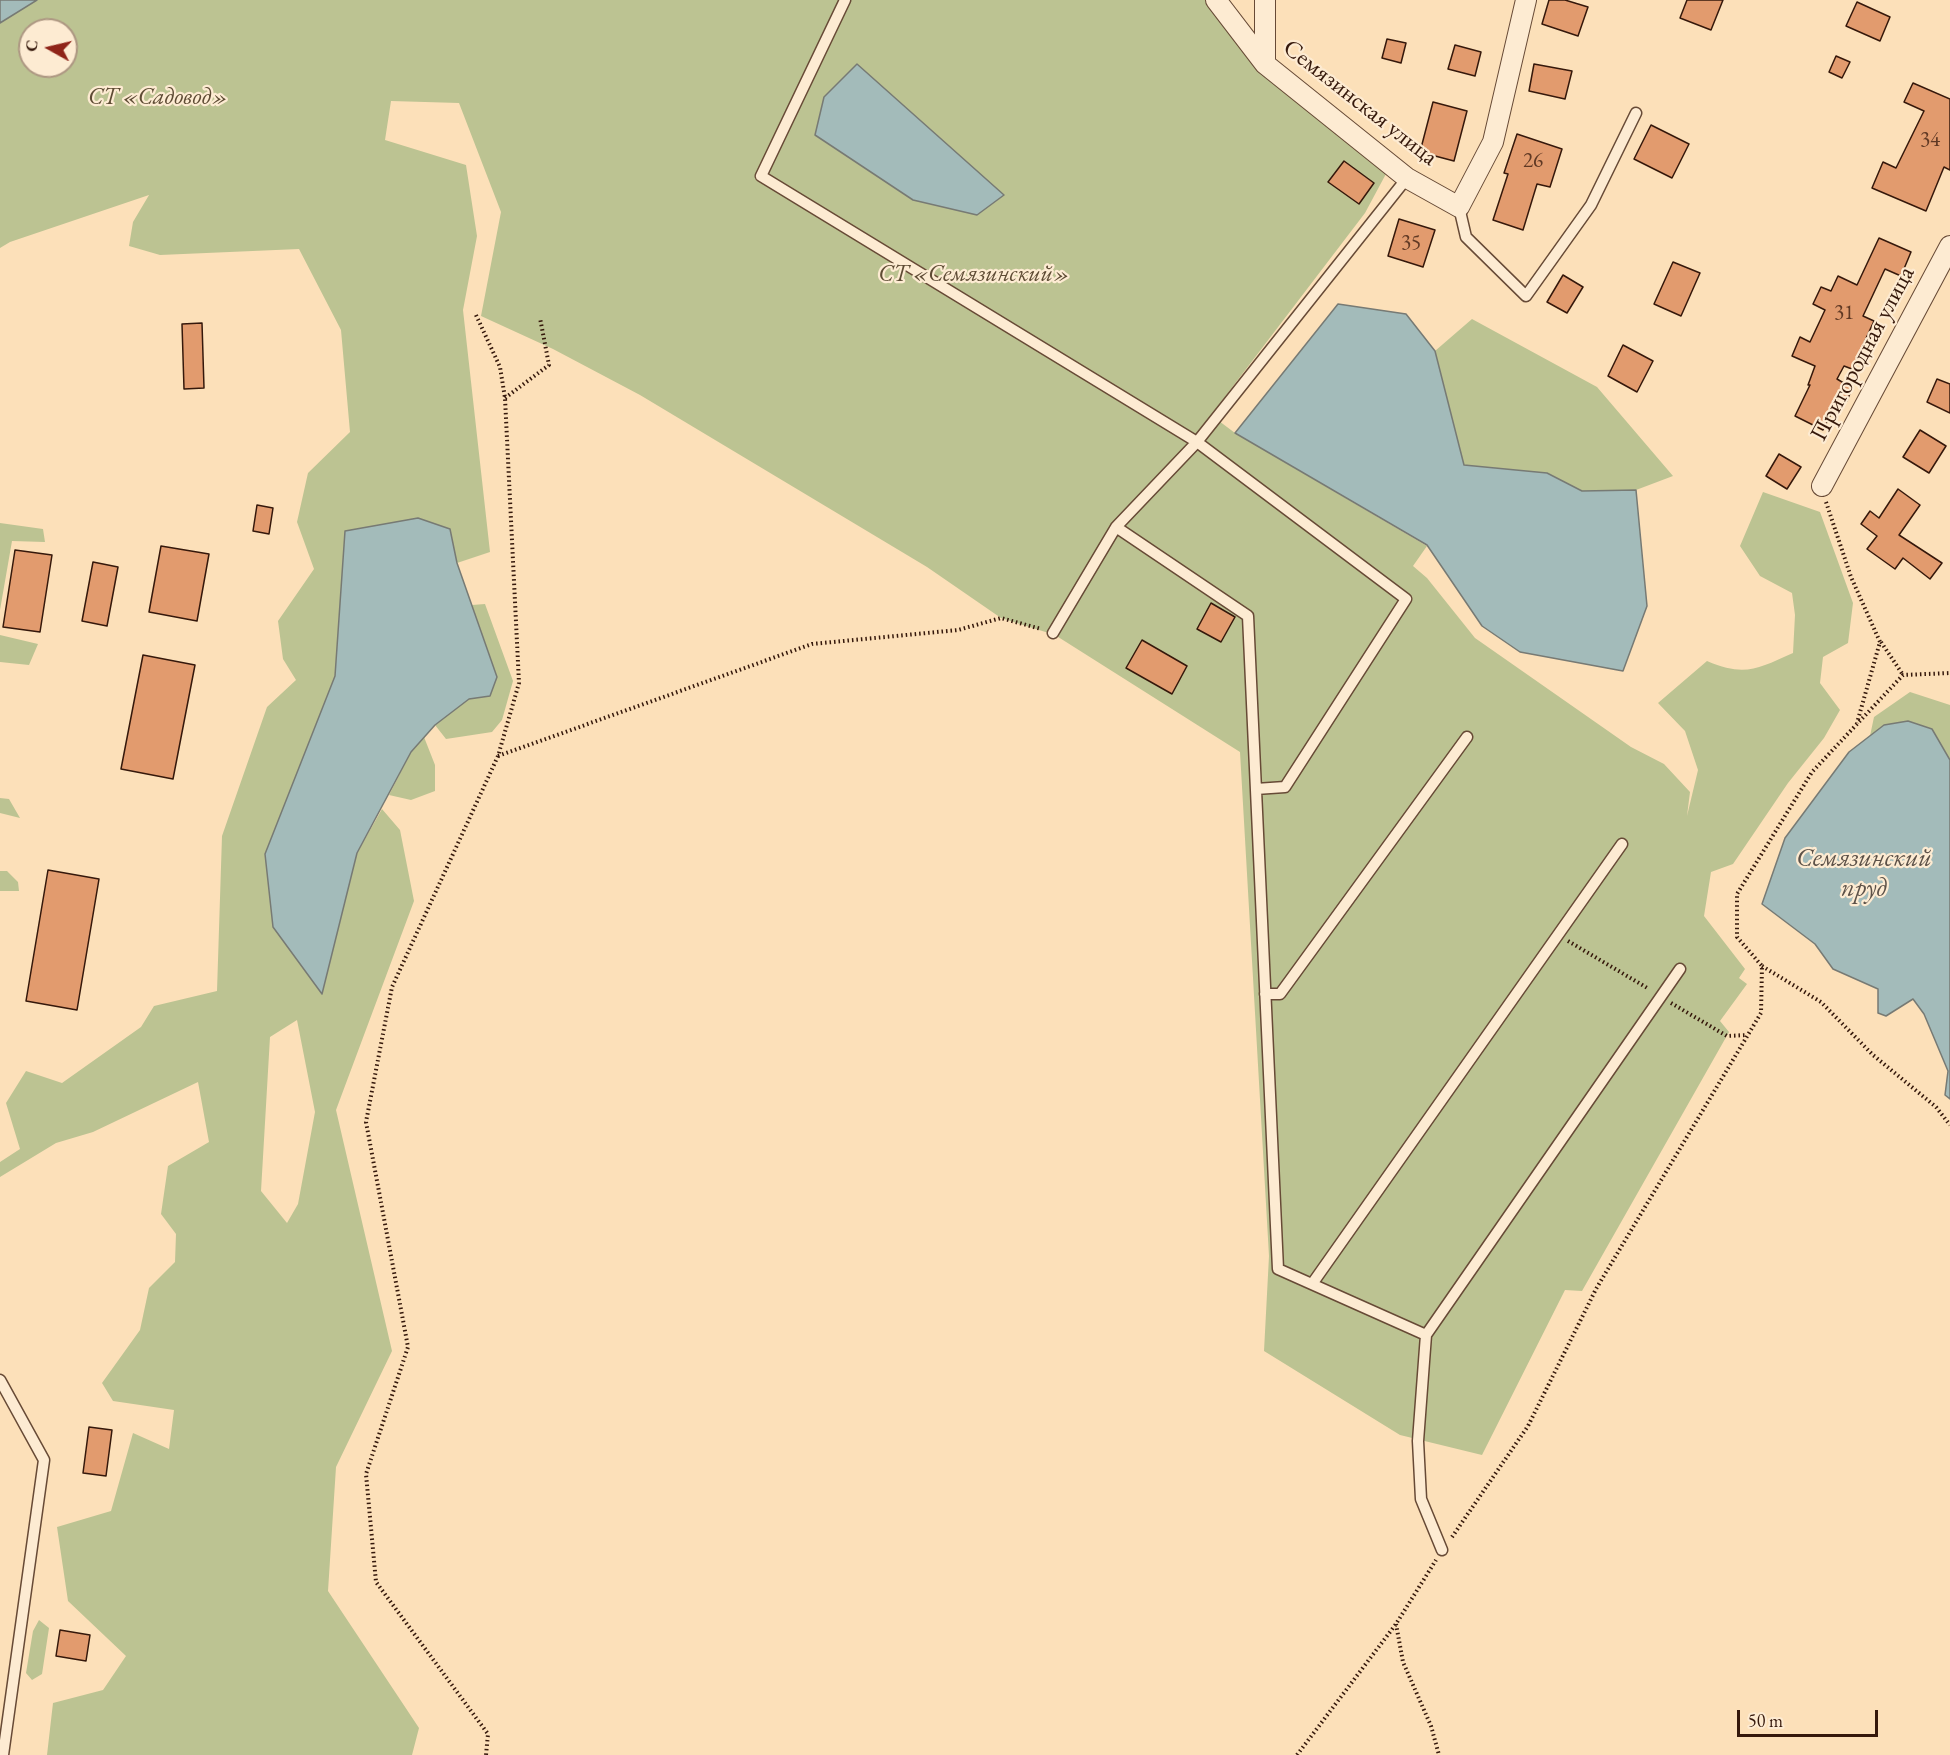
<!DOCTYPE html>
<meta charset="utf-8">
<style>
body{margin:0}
#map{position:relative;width:1950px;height:1755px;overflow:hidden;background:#fce0b9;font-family:"EB Garamond",serif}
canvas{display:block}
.north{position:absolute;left:18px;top:18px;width:60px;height:60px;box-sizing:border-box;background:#fdebd2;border:2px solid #ad9782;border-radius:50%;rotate:278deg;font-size:16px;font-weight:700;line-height:24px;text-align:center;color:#35180b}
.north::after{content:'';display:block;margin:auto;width:21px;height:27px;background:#8f2418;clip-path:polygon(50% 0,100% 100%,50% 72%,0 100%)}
.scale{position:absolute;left:1737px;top:1710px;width:141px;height:27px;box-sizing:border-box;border:3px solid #35180b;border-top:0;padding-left:8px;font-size:18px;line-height:21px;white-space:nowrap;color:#35180b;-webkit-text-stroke:4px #fdebd2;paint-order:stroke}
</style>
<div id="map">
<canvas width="1950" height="1755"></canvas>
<div class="north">С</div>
<div class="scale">50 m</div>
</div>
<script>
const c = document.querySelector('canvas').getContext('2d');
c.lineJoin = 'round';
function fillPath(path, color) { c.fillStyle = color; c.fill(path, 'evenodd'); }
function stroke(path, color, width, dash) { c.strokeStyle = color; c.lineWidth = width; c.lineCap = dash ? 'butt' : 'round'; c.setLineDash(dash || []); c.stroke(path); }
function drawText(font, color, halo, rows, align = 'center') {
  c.font = font + ' "EB Garamond",serif'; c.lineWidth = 4.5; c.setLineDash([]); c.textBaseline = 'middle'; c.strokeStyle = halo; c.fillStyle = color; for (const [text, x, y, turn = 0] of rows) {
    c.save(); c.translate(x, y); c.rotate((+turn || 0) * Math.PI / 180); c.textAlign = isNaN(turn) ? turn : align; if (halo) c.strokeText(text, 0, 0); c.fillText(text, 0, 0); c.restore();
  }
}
fillPath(new Path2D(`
 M0,0H1210L1387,172L1365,213L1211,415L1235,433L1427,546L1413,566L1427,578L1475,638L1631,747L1664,764L1690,792L1687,816L1698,770L1685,731L1658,703L1707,661C1745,677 1757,669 1793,653L1795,615L1792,593L1760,576L1740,546L1763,492L1820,512L1853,603L1848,643L1823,657L1820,683L1840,710L1824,738L1788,783L1733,864L1711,872L1704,916L1745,969L1739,978L1747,984L1720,1021L1729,1032L1582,1291L1565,1290L1482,1455L1400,1435L1264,1351L1269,1256L1240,752L1055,635L1001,618L927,567L640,395L553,349L481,316L501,212L459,103L391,101L385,140L466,165L477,236L463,310L490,552L457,563L450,529L345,531L335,676L265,854L322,993L357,853L382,809L400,830L414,901L336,1110L392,1351L336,1467L328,1591L419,1728L412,1755H47L53,1703L103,1690L126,1656L68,1601L57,1527L111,1511L133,1433L169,1449L174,1410L113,1401L102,1383L140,1330L149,1288L175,1262L176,1234L161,1214L168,1166L209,1142L198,1082L93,1132L56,1143L0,1177V1162L20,1149L6,1103L26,1071L62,1083L141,1027L154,1006L217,991L222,836L267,707L296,680L283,659L278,621L314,569L297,522L308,473L350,432L341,330L299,249L160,255L129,246L133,222L149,195L10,242L0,248ZM30,30H66V66H30ZM297,1020L315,1112L298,1204L287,1223L261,1191L270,1037Z
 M1472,319L1597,387L1673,476L1636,490L1582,491L1547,473L1464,465L1435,351Z
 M0,523L43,529L45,542L12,541L0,610Z
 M485,604L513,681L502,720L492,732L446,739L435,725L497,677L472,605Z
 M0,635L38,644L29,665L0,662Z
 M1910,692L1950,705V760L1932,729C1906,721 1893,718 1870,736L1874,717Z
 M424,737L435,765V791L411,800L389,795L411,752Z
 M0,798L9,799L20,818L0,813Z
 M0,871H7L18,882L19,891H0Z
 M39,1620L49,1628L42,1674L32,1680L26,1673L33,1631Z`), '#bcc392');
const water = new Path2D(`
 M0,0H37L0,23Z
 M857,64L1004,195L977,215L913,200L815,135L824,97Z
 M1338,304L1406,314L1435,351L1464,465L1547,473L1582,491L1636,490L1647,606L1623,671L1520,652L1482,626L1427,545L1235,433Z
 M418,518L450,529L457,563L497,677L490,696L469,699L435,725L411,752L357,853L322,994L273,927L265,854L335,676L345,531Z
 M1908,721L1932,729L1950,760V1099L1945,1095L1948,1071L1924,1014L1913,999L1886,1016L1878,1013V989L1833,969L1815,944L1762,904L1785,838L1849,752L1884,725Z`);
fillPath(water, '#a3bbba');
stroke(water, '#777a74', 1.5);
const building = new Path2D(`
 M1549,0H1565L1588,7L1578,36L1542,24Z
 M1687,0H1723L1711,30L1680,18Z
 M1857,2L1890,17L1880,41L1846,26Z
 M1387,39L1406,43L1401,63L1382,58Z
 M1455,45L1481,52L1475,76L1448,69Z
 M1836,56L1850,62L1842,78L1829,72Z
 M1534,64L1572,71L1565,99L1529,91Z
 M1913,83L1950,99V170L1944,167L1926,211L1872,188L1883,162L1896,168L1924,111L1904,102Z
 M1433,102L1467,111L1454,161L1420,152Z
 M1651,125L1689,144L1672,178L1634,159Z
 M1517,134L1562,149L1550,187L1537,184L1523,230L1493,220L1508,174L1504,173Z
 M1344,161L1374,183L1359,204L1328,182Z
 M1399,219L1435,230L1423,267L1388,256Z
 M1879,238L1911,252L1901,276L1885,269L1863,316L1874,321L1852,369L1844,366L1837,379L1852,388L1847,401L1839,398L1823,430L1795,416L1810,385H1808L1815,366L1792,356L1800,337L1810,342L1825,310L1813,304L1821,287L1831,291L1838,276L1857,285Z
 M1673,262L1700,273L1681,316L1654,304Z
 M1563,275L1583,287L1567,313L1547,302Z
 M202,323L204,388L184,389L182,324Z
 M1623,345L1653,361L1637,392L1608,376Z
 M1937,379L1950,384V413L1927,402Z
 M1920,430L1946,446L1929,473L1903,457Z
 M1779,454L1801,467L1787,489L1766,476Z
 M1898,489L1920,505L1899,535L1942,563L1930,579L1903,558L1895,569L1867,549L1877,536L1861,524L1870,511L1879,518Z
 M257,505L273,508L269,534L253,531Z
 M161,546L209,554L197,621L149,612Z
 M15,550L52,555L40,632L3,627Z
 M93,562L118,567L107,626L82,621Z
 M1211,603L1235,617L1221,642L1197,629Z
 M1142,640L1187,666L1172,694L1126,668Z
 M143,655L195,665L173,779L121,769Z
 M48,870L99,879L77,1010L26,1001Z
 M89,1427L112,1430L106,1476L83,1473Z
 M60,1630L90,1635L86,1661L56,1656Z`);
fillPath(building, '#e29b6e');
stroke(building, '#35180b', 1.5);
const service = new Path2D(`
 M845,0L761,176L1197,442L1406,599L1285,787L1256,789
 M1459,207L1466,237L1526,296L1591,205L1636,113
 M1116,527L1248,616L1278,1269L1426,1335L1418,1441L1421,1499L1442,1550
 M1053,633L1116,527L1197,442L1407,178
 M1265,994H1280L1467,737
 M1312,1284L1622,844
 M1426,1335L1680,969
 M0,1380L44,1460L3,1755`);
const minor = new Path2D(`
 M1216,0L1265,64L1407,178L1459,207L1493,142L1526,0
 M1265,0V64
 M1822,486L1950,246`);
stroke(service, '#674a36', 13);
stroke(minor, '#674a36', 22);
stroke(new Path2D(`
 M476,315L500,367L505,398L519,683L498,756L392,987L366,1122L408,1347L366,1474L376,1582L488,1734L486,1755
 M505,398L549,365L540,318
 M1826,502L1851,577L1880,642L1857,723
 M1881,642L1903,675
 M498,756L812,644L958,630L1001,618L1041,629
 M1568,941L1649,989
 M1762,966L1821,1002L1873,1055L1936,1107L1950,1125
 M1671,1003L1727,1036L1747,1035
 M1452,1537L1528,1426L1596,1289L1761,1013L1762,966L1737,937V894L1812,772L1903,675L1950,673
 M1396,1624L1403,1662L1431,1726L1439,1755
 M1297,1755L1396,1624L1436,1560`), '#35180b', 4, [1.5, 3]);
stroke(service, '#fdebd2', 10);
stroke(minor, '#fdebd2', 20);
drawText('21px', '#603924', null, [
 ["34",1930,140],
 ["26",1533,161],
 ["35",1411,243],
 ["31",1844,313]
]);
drawText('italic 24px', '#5e4b34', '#fdebd2', [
 ["СТ «Садовод»",158,97],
 ["СТ «Семязинский»",974,274]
]);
drawText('24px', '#35180b', '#fdebd2', [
 ["Семязинская улица",1360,103,38],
 ["Пригородная улица",1863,354,-62]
]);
drawText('italic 26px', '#5c5148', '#fdebd2', [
 ["Семязинский",1864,859],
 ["пруд",1864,889]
]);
</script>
